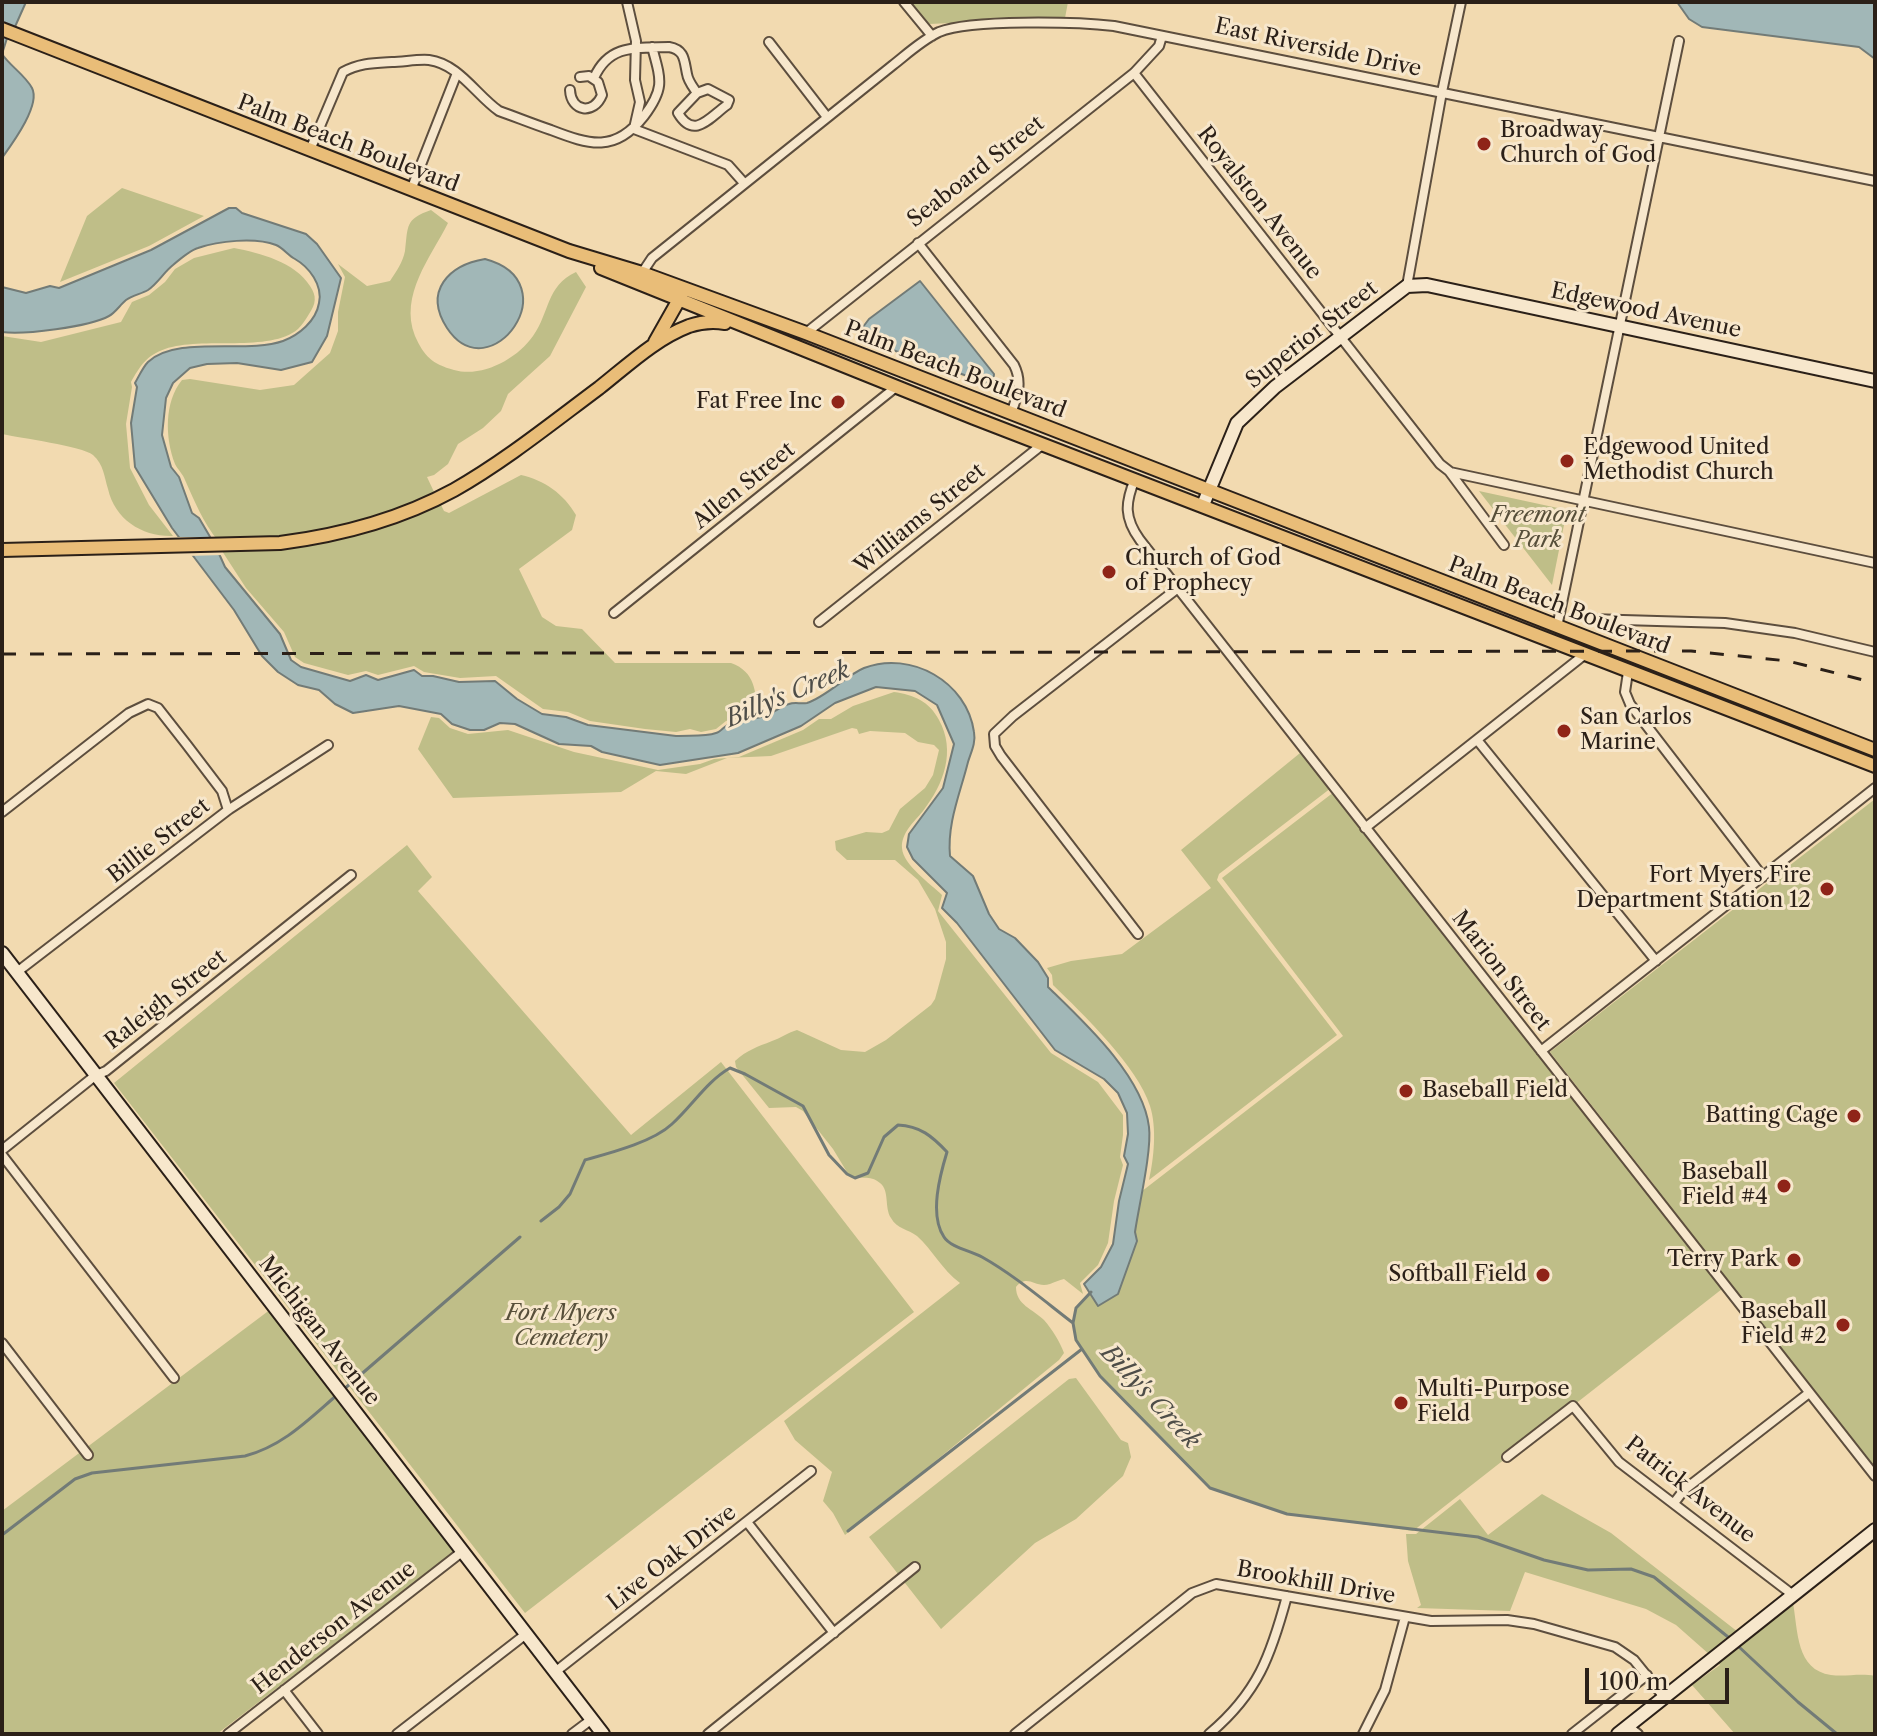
<!DOCTYPE html>
<style>
body{margin:0}
#map{position:relative;width:1877px;height:1736px;overflow:hidden;background:#f2dab0;font-family:"Libre Caslon Text",serif}
canvas{display:block}
.frame{position:absolute;inset:0;border:4px solid #2b2018;pointer-events:none}
.scale{position:absolute;left:1585px;top:1668px;width:144px;height:36px;box-sizing:border-box;border:4px solid #2b2018;border-top:0;padding-left:10px;font-size:24px;line-height:28px;white-space:nowrap;color:#2b2018;-webkit-text-stroke:6px #f7e7cc;paint-order:stroke}
</style>
<div id="map">
<canvas width="1877" height="1736"></canvas>
<div class="frame"></div>
<div class="scale">100 m</div>
</div>
<script>
const c = document.querySelector('canvas').getContext('2d');
c.lineJoin = 'round';
function fillPath(path, color) { c.fillStyle = color; c.fill(path, 'evenodd'); }
function stroke(path, color, width, dash) { c.strokeStyle = color; c.lineWidth = width; c.lineCap = dash ? 'butt' : 'round'; c.setLineDash(dash || []); c.stroke(path); }
function drawText(font, color, halo, rows, align = 'center') {
  c.font = font + ' "Libre Caslon Text",serif'; c.lineWidth = 6; c.setLineDash([]); c.textBaseline = 'middle'; c.strokeStyle = halo; c.fillStyle = color; for (const [text, x, y, turn = 0] of rows) {
    c.save(); c.translate(x, y); c.rotate((+turn || 0) * Math.PI / 180); c.textAlign = isNaN(turn) ? turn : align; if (halo) c.strokeText(text, 0, 0); c.fillText(text, 0, 0); c.restore();
  }
}
fillPath(new Path2D(`
 M910,2H1068L1065,18L929,24Z
 M122,188L204,216L149,246L60,282L87,216Z
 M431,210L448,223C431,257 399,295 415,336C424,356 432,364 454,370C482,378 517,359 533,336C550,312 546,286 576,272L586,287L550,356L508,394L501,411L483,428L458,444L448,464L434,475L427,477L435,494C362,528 297,537 218,541C203,522 195,502 185,480C183,474 178,470 175,464C165,438 164,402 182,380L190,379L260,390L294,385L330,353L338,331V312L345,277L338,264L367,286L390,281C396,272 403,262 405,251C408,226 405,219 431,210Z
 M234,248C260,253 295,262 310,286C317,296 316,304 309,314C306,319 302,325 298,329C270,353 202,336 165,349C147,355 140,366 131,382L132,387L126,424L130,468L149,505L173,536C143,537 115,520 108,489C104,476 104,465 93,455C82,446 20,438 2,434V336L41,342L121,322L132,302L149,295L165,282L175,269L194,258Z
 M521,475C544,480 564,494 576,515L572,530L519,569L542,617L556,626L582,629L615,663H731C756,672 755,692 758,713L726,721L716,729L701,732L690,729L676,732L645,729L590,721L568,712L543,709L496,676L460,678L424,672L414,666L378,675L366,671L348,675L304,663L295,657L284,632L246,588L222,551C302,550 366,535 440,503L444,511L449,513Z
 M1479,491L1567,510L1552,585Z
 M894,692C914,695 929,701 939,720C956,751 944,784 923,811C914,822 901,833 902,848C903,865 931,884 942,895L938,911L1051,1053L1098,1082L1123,1115V1135L1120,1157L1123,1165L1114,1201L1108,1243L1098,1265L1080,1283L1083,1294L1064,1279C1059,1280 1055,1282 1050,1284C1035,1289 1028,1273 1016,1287C1016,1305 1033,1309 1044,1320C1052,1329 1060,1342 1064,1353L1059,1360L845,1535L833,1513L823,1501L832,1472L795,1440L784,1421L960,1283C942,1270 932,1249 917,1236C908,1229 897,1229 891,1218C884,1207 890,1191 880,1183C869,1174 861,1180 850,1177L833,1149L803,1111L796,1107L769,1108L736,1067L735,1061C747,1050 757,1047 772,1041C781,1038 787,1033 797,1030L841,1050L865,1052L886,1040L931,1005L935,999L946,959V942L935,909L918,880L895,860H847L836,850L835,841L866,832L882,833L889,830L900,809L925,788L933,775L939,750L934,745L918,742L905,733L870,731L859,734L857,729L852,728L771,756L727,758L686,774L656,771L621,792L453,798L418,749L431,717L439,718L450,728L468,734L508,730L574,752L658,770L700,764L714,759L739,757L803,730L819,719H831L853,706Z
 M1305,749L1331,788L1219,874L1217,880L1337,1035L1149,1180C1154,1158 1157,1128 1150,1106C1138,1067 1083,1014 1053,985L1052,975L1047,968L1071,961L1122,954L1211,888L1181,850Z
 M1334,792L1722,1289L1413,1531L1287,1514L1210,1488L1100,1376L1076,1340L1073,1323L1076,1308L1109,1273L1124,1205L1343,1036L1222,878Z
 M1875,799V1473L1650,1190L1655,1186L1550,1052Z
 M407,845L432,877L418,891L631,1135L721,1062L914,1312L525,1613L114,1083Z
 M271,1309L457,1550L217,1734H2V1511Z
 M1076,1378L1121,1440L1128,1443L1131,1457L1123,1476L1076,1519L1035,1543L941,1629L869,1537L1069,1379Z
 M1542,1494L1611,1533L1738,1632L1710,1655L1676,1625L1646,1609L1525,1572L1510,1611L1417,1608L1421,1605L1408,1561L1406,1534H1416L1460,1499L1488,1535Z
 M1793,1603C1798,1631 1796,1670 1831,1675C1845,1677 1860,1673 1875,1676V1734H1735L1692,1685L1720,1665L1717,1662Z`), '#bfbe88');
const water = new Path2D(`
 M2,2H26L14,29L9,32L2,54Z
 M1677,2H1875V59L1859,47L1702,27L1689,19Z
 M2,54C10,66 25,75 32,88C41,105 12,144 2,158Z
 M229,208H236L242,213L306,234L317,244L341,278L327,336L312,362L281,370L237,363L207,364L190,368L173,383L166,398L162,435L171,467L179,477L192,513L199,518L216,547L225,567L280,634L291,660L301,667L350,681L366,675L378,680L414,670L422,676H433L459,682L495,681L517,699L542,714L566,717L588,725L676,736C688,735 705,737 716,733C720,732 723,728 726,726C738,719 755,720 767,715C775,712 781,706 789,704C794,702 801,704 807,703C826,697 847,675 864,668C911,650 967,682 974,732C976,743 971,752 968,762C960,794 947,823 950,856L973,876L989,914L999,929L1015,938L1038,962L1048,978V987C1084,1022 1143,1076 1149,1127C1152,1150 1139,1205 1135,1232L1137,1241L1118,1294L1098,1306L1084,1284L1101,1267L1113,1244L1119,1201L1128,1164L1124,1156L1128,1134L1127,1113L1118,1093L1104,1079L1055,1050L957,923L942,908L947,893L913,859L907,847L909,834L943,788L954,744L937,705L915,691L876,687L835,703L801,726L738,753L660,765L602,752L591,746L559,744L515,724L500,723L484,730H470L452,724L441,714L399,706L353,713L335,704L319,690L298,685L278,672L262,656L234,610L172,528L135,467L131,423L137,387L135,383C139,376 143,367 148,362C177,335 246,354 283,341C299,335 316,321 319,303C323,285 309,267 295,259C288,255 283,248 276,245C255,237 218,241 198,248C191,250 180,259 173,265C164,272 158,283 148,290C141,294 133,295 126,300C120,305 115,313 109,316C89,327 23,335 2,332V287L26,293L50,286L59,288L151,250Z
 M485,259C571,282 490,393 447,328C423,291 449,265 485,259Z
 M920,281L994,374L993,385L864,340L863,327L869,319Z`);
fillPath(water, '#a1b7b7');
stroke(water, '#727b77', 2);
fillPath(new Path2D(`
 M176,537H213L223,555L187,556Z`), '#f2dab0');
stroke(new Path2D(`
 M541,1221L559,1207L570,1194L585,1160C610,1153 653,1142 672,1124C692,1106 707,1081 730,1068L745,1074L803,1106L829,1155L847,1174L855,1178L868,1173L884,1137L898,1125C920,1126 932,1136 947,1152C940,1175 929,1215 944,1237C950,1247 971,1251 982,1257C1014,1275 1043,1300 1073,1323
 M1091,1292L1076,1308L1073,1323L1076,1340L1100,1376L1210,1488L1287,1514L1478,1537L1544,1560L1588,1570L1631,1569L1654,1577L1733,1641
 M343,1390L520,1237
 M848,1531L1082,1349
 M2,1535L75,1479L92,1473L245,1456C283,1446 308,1420 337,1395
 M1738,1646L1798,1702L1837,1734`), '#727b77', 3);
const street = new Path2D(`
 M627,2L636,41L635,80L640,102L635,124
 M904,2L932,36
 M769,42L827,117
 M1134,73L1440,464L1449,471L1504,545
 M594,78C609,44 636,48 669,47C685,50 684,60 687,74C688,81 693,87 697,93L678,113C694,140 709,118 727,105L729,100L708,89L697,93
 M570,90C571,112 594,115 602,95L598,82L589,76L580,77
 M634,129L728,165L744,183
 M310,150L343,72C359,63 374,63 392,62C403,62 417,59 429,60C459,64 476,95 499,111C516,117 533,124 551,130C590,145 615,153 644,116C665,88 661,80 652,47
 M411,190L457,73
 M918,243L1014,365C1023,383 1017,396 1011,414
 M642,273L652,258L893,65C907,54 922,40 939,32C971,19 1078,22 1114,26L1875,181
 M1407,286L1442,92L1461,2
 M806,333L1134,73L1159,46L1162,36
 M1450,472L1875,563
 M1135,479C1125,503 1124,518 1140,540L1875,1476
 M614,613L896,387
 M1589,619L1725,623L1795,633L1875,652
 M819,622L1043,444
 M1557,627L1679,41
 M1628,672L1625,692L1630,704L1763,877
 M1478,741L1656,961
 M2,812L129,713L148,704L158,708L187,745L222,791L228,810
 M1365,828L1584,655
 M1138,934L1001,756L995,746L994,734L1013,716L1178,588
 M17,972L228,810L328,745
 M1541,1051L1875,788
 M2,1150L96,1075L106,1071L351,875
 M2,1155L174,1378
 M2,1343L88,1455
 M1507,1457L1573,1406L1619,1462L1793,1595
 M1674,1503L1684,1490L1809,1393
 M747,1522L834,1633
 M555,1672L811,1471
 M284,1690L318,1734
 M1628,1726L1638,1734
 M228,1734L463,1551
 M397,1734L526,1634
 M572,1734L592,1719
 M708,1734L915,1567
 M1015,1734L1192,1593L1216,1584L1431,1621L1507,1620L1534,1624L1615,1647L1634,1660L1664,1697
 M1209,1734C1258,1693 1271,1655 1287,1596
 M1363,1734L1385,1690L1405,1617
 M1572,1734L1647,1675`);
const secondary = new Path2D(`
 M1203,505L1237,423L1275,387L1407,286L1427,285L1875,381
 M2,953L603,1734
 M1618,1734L1875,1530`);
const primary = new Path2D(`
 M2,29L569,251L642,273L806,333L1875,750
 M601,268L974,418L1875,766
 M655,342L681,296
 M2,550L280,543C342,535 399,520 454,490C505,461 552,423 599,388C627,366 655,339 689,326C701,322 712,321 725,323`);
stroke(street, '#5d4e3e', 12);
stroke(secondary, '#2b2018', 16);
stroke(primary, '#2b2018', 16);
stroke(street, '#f7e7cc', 8);
stroke(secondary, '#f7e7cc', 12);
stroke(primary, '#e9bd78', 12);
stroke(new Path2D(`
 M2,654L1691,651L1788,661L1875,683`), '#2b2018', 3, [14, 14]);
for (const [x, y, r, color] of [
 [1484,144,8,"#8f2418"],
 [838,402,8,"#8f2418"],
 [1567,461,8,"#8f2418"],
 [1109,572,8,"#8f2418"],
 [1564,731,8,"#8f2418"],
 [1827,889,8,"#8f2418"],
 [1406,1091,8,"#8f2418"],
 [1854,1116,8,"#8f2418"],
 [1784,1186,8,"#8f2418"],
 [1794,1260,8,"#8f2418"],
 [1543,1275,8,"#8f2418"],
 [1843,1325,8,"#8f2418"],
 [1401,1403,8,"#8f2418"]
]) { const dot = new Path2D(); dot.arc(x, y, r, 0, 2 * Math.PI); c.fillStyle = color; c.fill(dot); stroke(dot, '#f7e7cc', 3); }
drawText('22px', '#2b2018', '#f7e7cc', [
 ["East Riverside Drive",1318,48,12],
 ["Palm Beach Boulevard",348,144,21],
 ["Seaboard Street",976,172,-38],
 ["Royalston Avenue",1259,203,52],
 ["Edgewood Avenue",1646,311,12],
 ["Superior Street",1312,335,-38],
 ["Palm Beach Boulevard",955,370,21],
 ["Allen Street",744,486,-39],
 ["Williams Street",920,519,-39],
 ["Palm Beach Boulevard",1559,606,21],
 ["Billie Street",159,841,-38],
 ["Marion Street",1501,971,52],
 ["Raleigh Street",166,1000,-38],
 ["Michigan Avenue",319,1331,52],
 ["Patrick Avenue",1690,1490,38],
 ["Live Oak Drive",672,1558,-38],
 ["Brookhill Drive",1316,1583,10],
 ["Henderson Avenue",334,1628,-38]
]);
drawText('22px', '#2b2018', '#f7e7cc', [
 ["Broadway",1500,131,"left"],
 ["Church of God",1500,156,"left"],
 ["Fat Free Inc",822,402],
 ["Edgewood United",1583,448,"left"],
 ["Methodist Church",1583,473,"left"],
 ["Church of God",1125,559,"left"],
 ["of Prophecy",1125,584,"left"],
 ["San Carlos",1580,718,"left"],
 ["Marine",1580,743,"left"],
 ["Fort Myers Fire",1811,876],
 ["Department Station 12",1811,901],
 ["Baseball Field",1422,1091,"left"],
 ["Batting Cage",1838,1116],
 ["Baseball",1768,1173],
 ["Field #4",1768,1198],
 ["Terry Park",1778,1260],
 ["Softball Field",1527,1275],
 ["Baseball",1827,1312],
 ["Field #2",1827,1337],
 ["Multi-Purpose",1417,1390,"left"],
 ["Field",1417,1415,"left"]
], 'right');
drawText('italic 22px', '#574f3a', '#f7e7cc', [
 ["Freemont",1538,516],
 ["Park",1538,541],
 ["Fort Myers",561,1314],
 ["Cemetery",561,1339]
]);
drawText('italic 24px', '#4e4d48', '#f7e7cc', [
 ["Billy's Creek",788,695,-23],
 ["Billy's Creek",1150,1397,47]
]);
</script>
